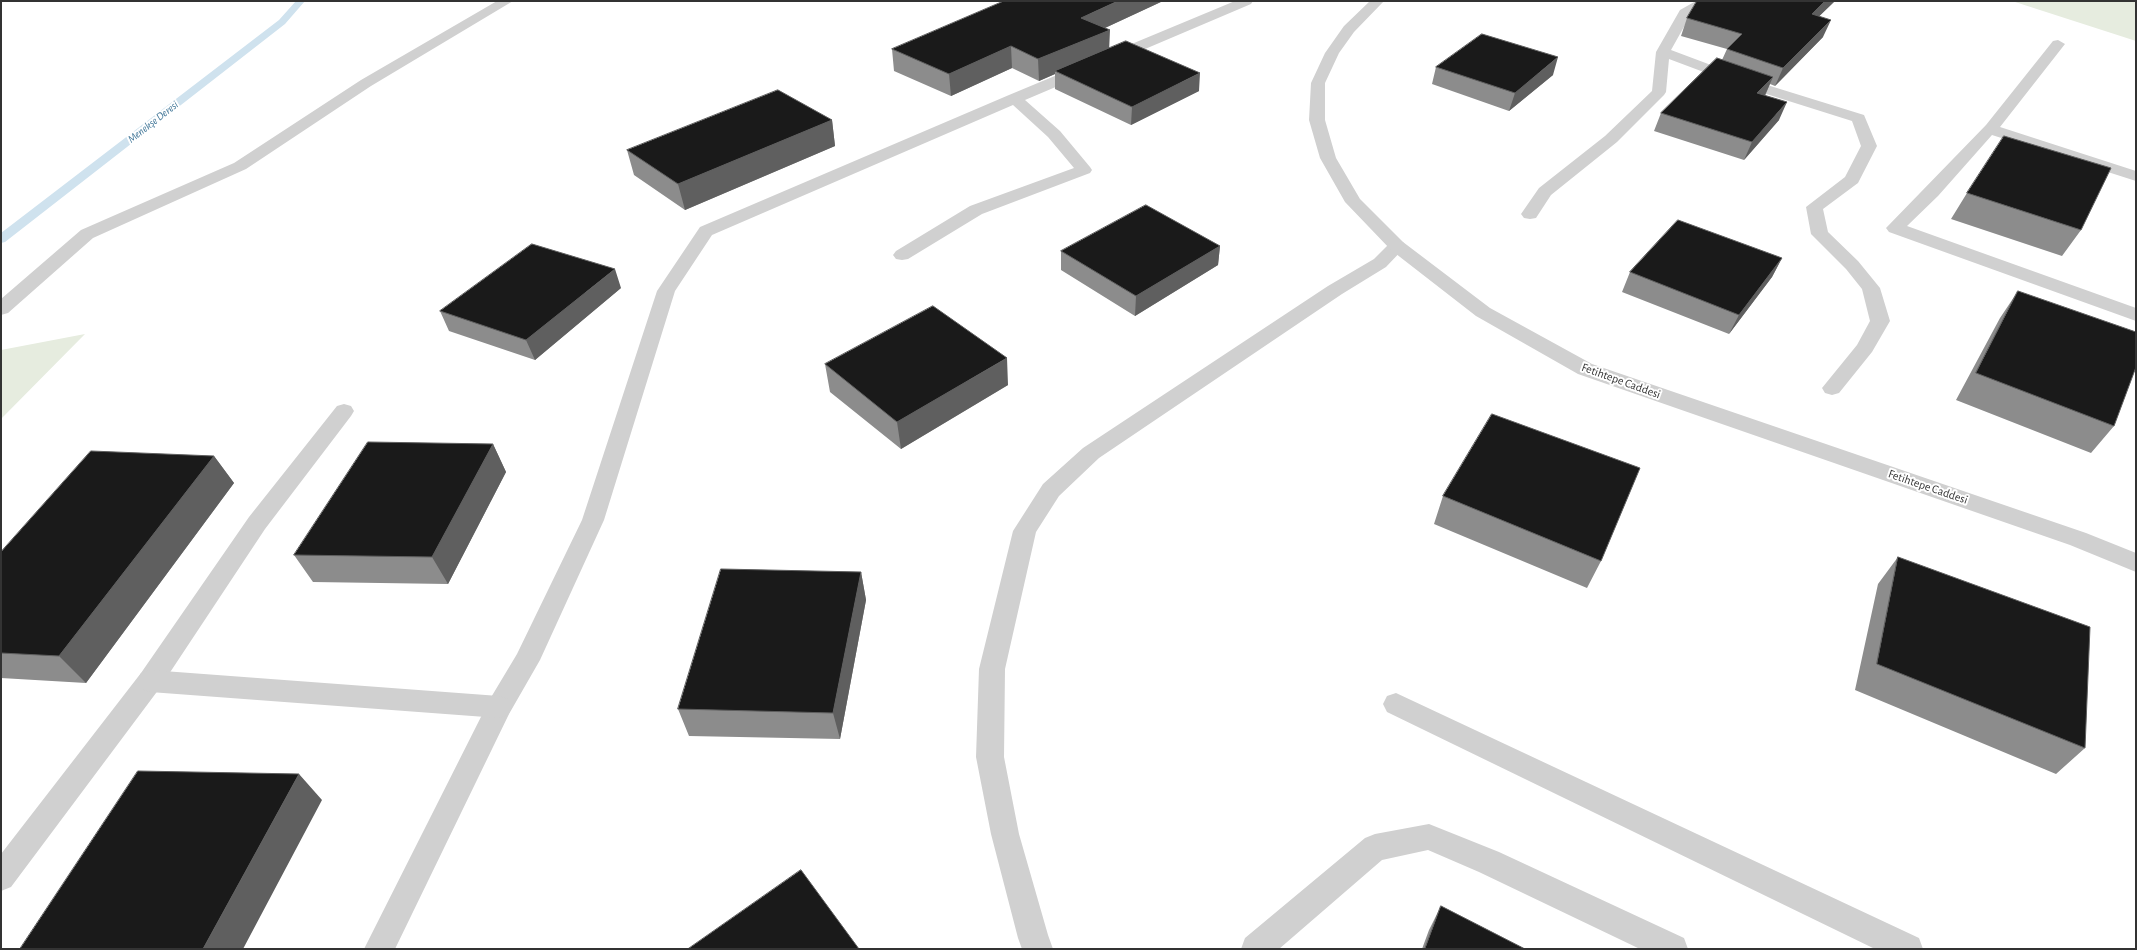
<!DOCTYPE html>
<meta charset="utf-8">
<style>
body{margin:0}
#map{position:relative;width:2137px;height:950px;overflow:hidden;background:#fff;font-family:"Alegreya Sans",sans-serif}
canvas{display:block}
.frame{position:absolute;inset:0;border:2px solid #333;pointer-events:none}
</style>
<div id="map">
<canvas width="2137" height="950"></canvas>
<div class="frame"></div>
</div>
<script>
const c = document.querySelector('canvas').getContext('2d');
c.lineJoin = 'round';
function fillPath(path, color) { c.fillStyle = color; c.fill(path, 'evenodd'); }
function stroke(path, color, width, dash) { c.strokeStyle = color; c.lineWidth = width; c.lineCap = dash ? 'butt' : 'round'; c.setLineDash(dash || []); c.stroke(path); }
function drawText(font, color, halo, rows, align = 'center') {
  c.font = font + ' "Alegreya Sans",sans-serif'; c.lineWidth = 4; c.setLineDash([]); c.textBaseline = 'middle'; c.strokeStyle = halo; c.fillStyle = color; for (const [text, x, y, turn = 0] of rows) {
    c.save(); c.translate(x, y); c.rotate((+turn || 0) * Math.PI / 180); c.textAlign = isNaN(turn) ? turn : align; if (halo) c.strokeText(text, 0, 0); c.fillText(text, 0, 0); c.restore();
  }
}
fillPath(new Path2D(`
 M2012,1H2136V41Z
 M85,334L1,419V350Z`), '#e6ecdf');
fillPath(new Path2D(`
 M296,1H305L285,24L5,242L1,243V233L279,20Z`), '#cfe2ee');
fillPath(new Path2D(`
 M1235,1H1253L1251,4L1025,100L1060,131L1090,167L1092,170L1090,173L982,214L908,259L902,260L896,259L893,255L896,251L970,206L1074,168L1048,137L1013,105L712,235L675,291L604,520L540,660L509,714L395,949H364L490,699L517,654L582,520L657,291L700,227L1009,95Z
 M1696,1H1713L1690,16L1671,50L1751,80L1864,115L1877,146L1858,183L1823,209L1828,232L1858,261L1880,288L1890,321L1872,352L1839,393L1832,395L1825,393L1822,388L1857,345L1870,321L1862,289L1846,269L1811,234L1806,207L1845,177L1861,146L1852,121L1741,86L1669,59L1666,92L1664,95L1617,142L1551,195L1536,218L1530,219L1524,218L1521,214L1539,188L1605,136L1652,91L1656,52L1680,10Z
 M2058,40L2065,44L2000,127L2136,171V181L1992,135L1938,196L1907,226L2136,308V321L1889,232L1886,228L1986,125L2053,41Z
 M1397,241L1403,242L1406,246L1386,267L1342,294L1099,458L1059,496L1036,532L1005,669L1004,757L1019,834L1048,935L1053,949H1022L1018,938L991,834L976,757L979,669L1013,531L1043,484L1083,448L1328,286L1374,259L1391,242Z
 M344,404L351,406L354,411L351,416L265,529L159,689L11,887L1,891V854L141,673L249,517L337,406Z
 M1396,693L1919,938L1923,949H1875L1387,712L1383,704L1387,696Z
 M1429,824L1499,852L1684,938L1688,949H1640L1479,872L1428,850L1382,860L1279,949H1241L1245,938L1365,838L1375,834Z`), '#d0d0d0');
fillPath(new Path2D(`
 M497,1H513L371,86L246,169L93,238L8,313L1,315V299L81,230L234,163L361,80Z
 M150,670L499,696L508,699L512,707L508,715L499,718L150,692L141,689L137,681L141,673Z`), '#d0d0d0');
fillPath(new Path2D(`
 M1370,1H1384L1354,32L1339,53L1325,83V120L1336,158L1360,199L1403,242L1490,308L1592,364L2086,533L2136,553V572L2070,545L1578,374L1476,316L1391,250L1345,202L1320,158L1309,120L1311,83L1325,53L1344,26Z`), '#d0d0d0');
fillPath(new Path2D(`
 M1163,1L1105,28L1109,48L1199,91L1131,125L1055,89V74L1039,81L1012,68L951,96L894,71L892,49Z
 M1697,1H1835L1819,16L1823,37L1775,86L1770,84L1765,96L1779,120L1744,160L1654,131L1661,113L1722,60L1727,49L1681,36L1687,18Z
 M1436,67L1553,75L1509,111L1432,84Z
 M832,120L835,146L685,210L634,175L627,150Z
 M1967,193L2081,230L2062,256L1951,219Z
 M1220,246L1218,265L1135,316L1061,270V251Z
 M1782,258L1772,277L1729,334L1622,292L1630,272Z
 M621,288L535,360L449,331L440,311Z
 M2018,291L2114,426L2091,453L1956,400L2000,318Z
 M825,364L1008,385L901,449L830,392Z
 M493,444L506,472L448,584L313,582L294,555Z
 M214,456L234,483L86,683L1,678V552Z
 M1443,496L1601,561L1587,588L1434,524Z
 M1898,557L2085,748L2056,774L1855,690L1878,584Z
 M861,572L866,600L840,739L689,736L678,709Z
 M1441,906L1525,949H1422L1429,930Z`), '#8c8c8c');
fillPath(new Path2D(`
 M1118,1H1163L1081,39V18Z
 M1825,1H1835L1804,31L1812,14Z
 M1831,20L1823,37L1775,86L1783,68Z
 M1110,30L1109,52L1055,71V74L1039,81L1038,59Z
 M1011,46L1012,68L951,96L949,74Z
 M1558,57L1553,75L1509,111L1515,93Z
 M1200,73L1199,91L1131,125L1132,107Z
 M1773,77L1765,95L1749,111L1757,93Z
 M1787,102L1779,120L1744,160L1752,142Z
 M832,120L835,146L685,210L678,184Z
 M1220,246L1218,265L1135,316L1136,296Z
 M1782,258L1772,277L1729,334L1739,315Z
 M615,269L621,288L535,360L526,340Z
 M1007,358L1008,385L901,449L897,422Z
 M493,444L506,472L448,584L432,557Z
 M214,456L234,483L86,683L59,656Z
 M861,572L866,600L840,739L833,713Z
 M299,774L322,800L243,949H203Z`), '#5f5f5f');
const building = new Path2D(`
 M1004,1H1118L1081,18L1110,30L1038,59L1011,46L949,74L892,49Z
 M1697,1H1825L1812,14L1831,20L1783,68L1727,49L1742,34L1687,18Z
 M1482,34L1558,57L1515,93L1436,67Z
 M1126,41L1200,73L1132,107L1055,71Z
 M1717,58L1773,77L1757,93L1787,102L1752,142L1661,113Z
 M778,90L832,120L678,184L627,150Z
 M2004,136L2111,168L2081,230L1967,193Z
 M1146,205L1220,246L1136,296L1061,251Z
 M1678,220L1782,258L1739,315L1630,272Z
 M532,244L615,269L526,340L440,311Z
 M2018,291L2136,332V367L2114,426L1976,373Z
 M933,306L1007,358L897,422L825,364Z
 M1492,414L1640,468L1601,561L1443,496Z
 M368,442L493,444L432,557L294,555Z
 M91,451L214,456L59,656L1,653V552Z
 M1898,557L2090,627L2085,748L1877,664Z
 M721,569L861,572L833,713L678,709Z
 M138,771L299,774L203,949H20Z
 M801,870L859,949H688Z
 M1441,906L1525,949H1425Z`);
fillPath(building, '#1a1a1a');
stroke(building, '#5f5f5f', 1);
drawText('italic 11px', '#3f7597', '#fff', [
 ["Menekşe Deresi",153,122,-38]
]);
drawText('12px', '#333', '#fff', [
 ["Fetihtepe Caddesi",1621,381,20],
 ["Fetihtepe Caddesi",1928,487,19]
]);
</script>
